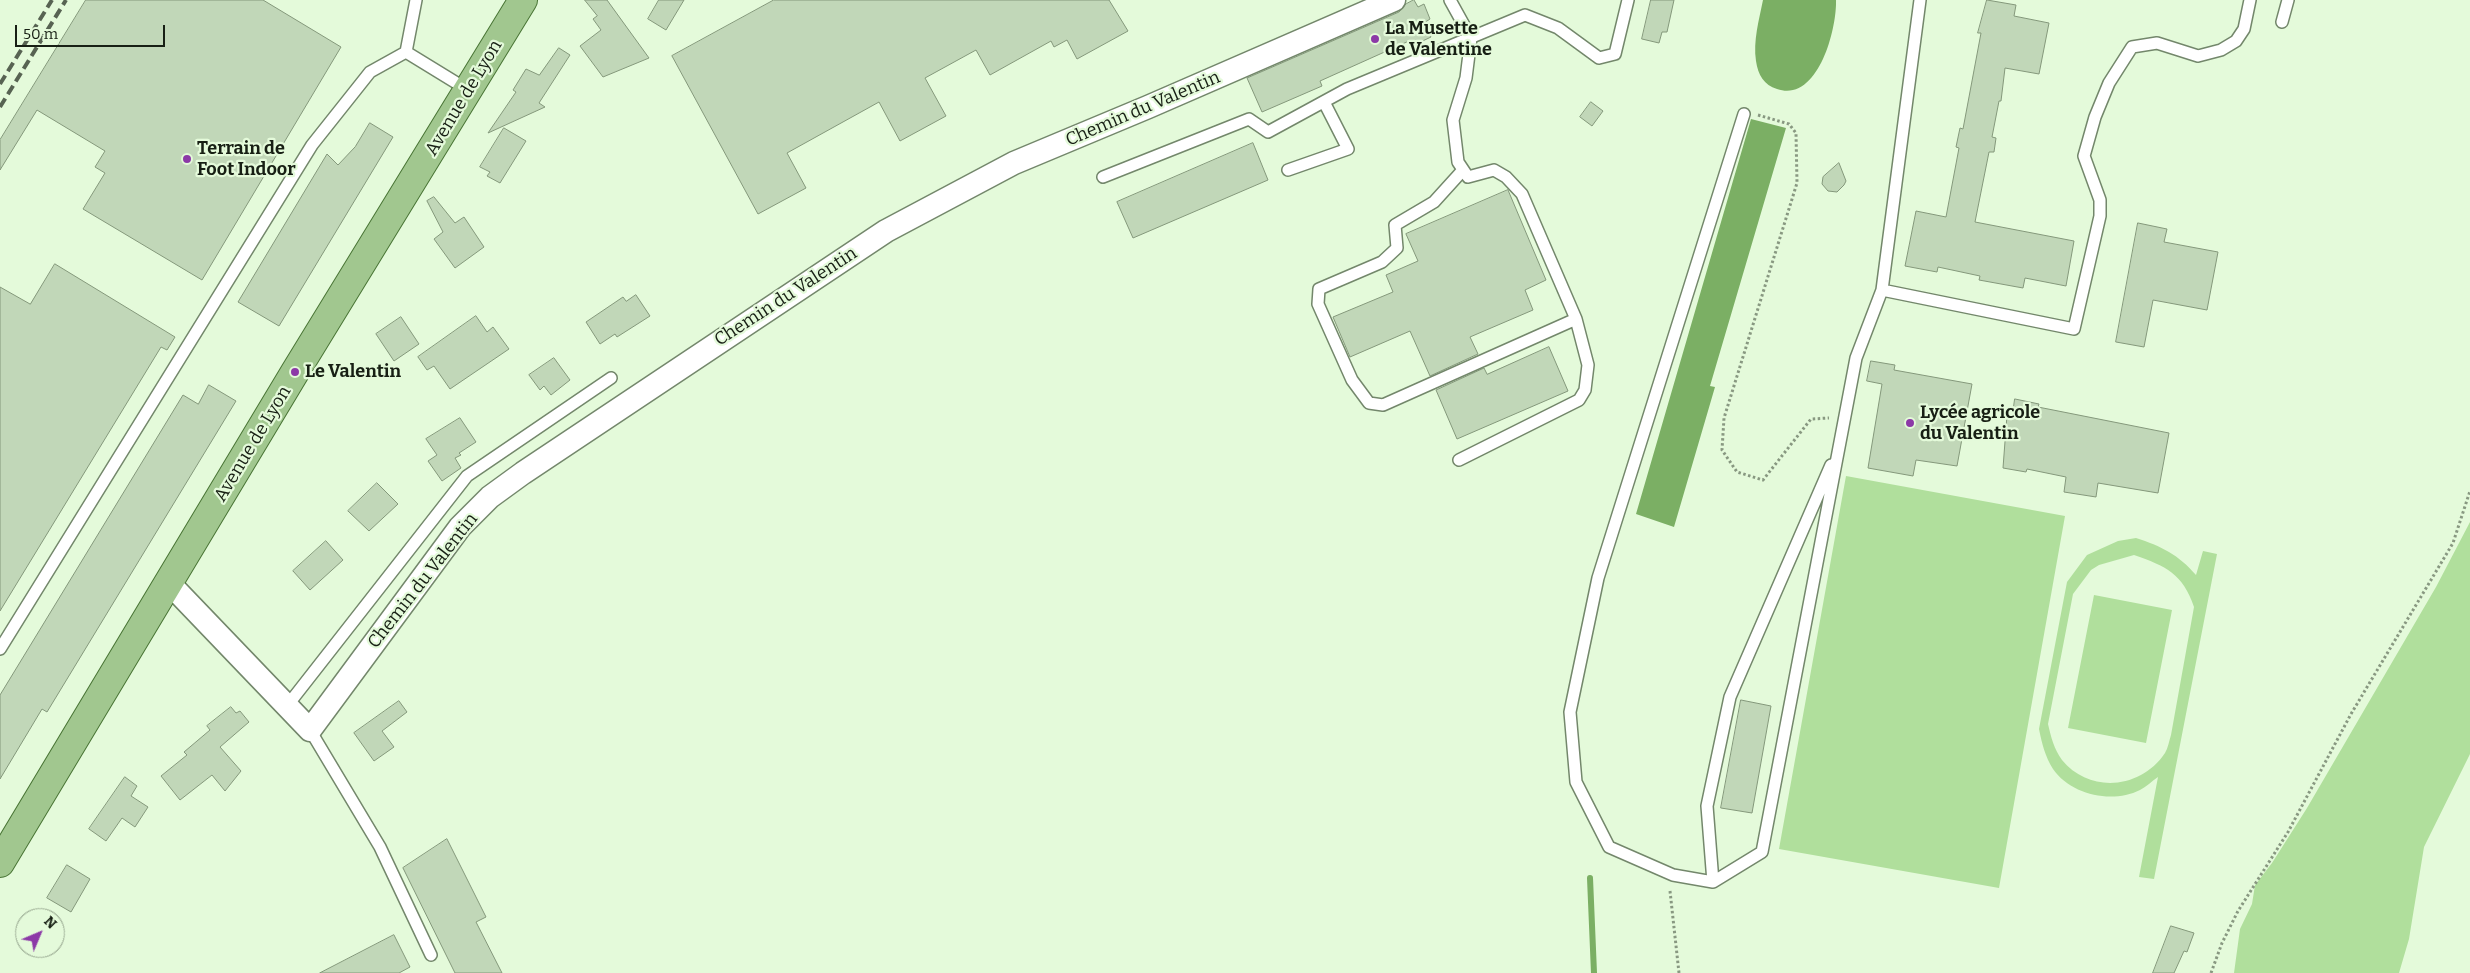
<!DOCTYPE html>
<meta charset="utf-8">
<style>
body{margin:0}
#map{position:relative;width:2470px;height:973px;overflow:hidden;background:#e4fada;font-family:Bitter,serif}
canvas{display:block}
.north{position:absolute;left:15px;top:908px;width:50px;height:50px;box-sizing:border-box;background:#e4fada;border:1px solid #92a28b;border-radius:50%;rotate:45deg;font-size:14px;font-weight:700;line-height:20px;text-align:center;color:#171f14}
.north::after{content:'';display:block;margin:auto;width:18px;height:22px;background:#8c39a7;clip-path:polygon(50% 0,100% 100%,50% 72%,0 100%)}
.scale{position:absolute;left:15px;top:25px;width:150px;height:22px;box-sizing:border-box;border:2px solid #171f14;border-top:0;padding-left:6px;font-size:15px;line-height:18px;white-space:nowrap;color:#171f14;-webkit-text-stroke:4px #e4fada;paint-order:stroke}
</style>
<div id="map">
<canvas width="2470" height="973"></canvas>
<div class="north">N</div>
<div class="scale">50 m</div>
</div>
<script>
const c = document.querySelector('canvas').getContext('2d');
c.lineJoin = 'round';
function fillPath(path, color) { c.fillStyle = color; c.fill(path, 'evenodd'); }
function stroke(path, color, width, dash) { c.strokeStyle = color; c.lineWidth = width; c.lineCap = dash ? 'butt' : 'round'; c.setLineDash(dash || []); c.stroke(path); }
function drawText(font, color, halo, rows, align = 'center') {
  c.font = font + ' Bitter,serif'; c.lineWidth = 4.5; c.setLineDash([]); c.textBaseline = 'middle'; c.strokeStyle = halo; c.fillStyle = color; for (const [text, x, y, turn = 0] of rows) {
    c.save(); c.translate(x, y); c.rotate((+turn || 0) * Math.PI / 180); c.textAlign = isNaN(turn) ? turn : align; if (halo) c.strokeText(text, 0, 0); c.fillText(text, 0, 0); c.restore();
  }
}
fillPath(new Path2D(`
 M1846,476L2065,516L1999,888L1779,849Z
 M2470,522V754L2424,847L2409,939L2399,973H2234L2240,929L2252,904L2255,885L2272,863L2307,808L2436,587Z
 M2136,538C2161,546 2179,555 2196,575L2203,551L2217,554L2154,879L2139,877L2158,777C2152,781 2146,787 2140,790C2112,804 2071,795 2053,769C2045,756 2042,744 2039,729L2067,582L2087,555L2118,541ZM2134,555C2166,566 2183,574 2194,607L2171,735C2169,741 2168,748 2165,753C2141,789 2090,794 2062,760C2054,749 2051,737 2048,724L2073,594L2091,570L2099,565Z
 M2094,595L2172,610L2146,743L2068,728Z`), '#b0df9c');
fillPath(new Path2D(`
 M1763,0H1836C1837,29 1818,103 1777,89C1764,85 1758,75 1756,61C1753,41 1759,20 1763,0Z
 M1751,119L1786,128L1710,386L1715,387L1674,527L1636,514Z`), '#7baf64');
stroke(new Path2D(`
 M1590,878L1594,973`), '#7baf64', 6);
const building = new Path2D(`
 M86,0H263L341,47L202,280L83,209L105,173L95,167L105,151L37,110L0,170V140Z
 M585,0H607L649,58L603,77L580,46L601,30L593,19L597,16Z
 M659,0H684L666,30L648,19Z
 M774,0H1109L1128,31L1077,59L1067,40L1054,47L1051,41L990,75L976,50L925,78L946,116L900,141L879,102L787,153L806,188L758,214L672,56Z
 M1414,0L1418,7L1424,4L1430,19L1424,23L1431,37L1412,46L1409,41L1320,81L1322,86L1262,112L1247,78L1399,12L1406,4Z
 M1651,0H1674L1667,32H1662L1659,43L1642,39Z
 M1987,0L2016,5L2014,16L2049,23L2039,74L2005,68L2001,101H1999L1992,137L1996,138L1994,152H1989L1975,222L2074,241L2066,286L2025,278L2023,288L1979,280L1980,276L1938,267L1937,272L1905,266L1916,211L1946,217L1959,148L1956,147L1960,128L1963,129L1981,33H1978Z
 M559,48L570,55L539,103L545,107L488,133L516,92L513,90L526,69L539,75Z
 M1591,102L1603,111L1592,126L1580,117Z
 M370,123L393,137L279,326L238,302L327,154L338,165L355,147Z
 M504,128L526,141L500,183L487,176L490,172L480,167Z
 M1253,143L1268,180L1133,238L1117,202Z
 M1839,163L1846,181L1844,185L1837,192L1828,191L1822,184L1823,177Z
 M1508,190L1546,280L1525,290L1533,310L1470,337L1478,354L1430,376L1410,331L1350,357L1333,317L1393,292L1386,275L1418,261L1406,234Z
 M434,197L455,223L464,217L484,247L455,268L434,239L443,232L427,201Z
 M2138,223L2167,229L2164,242L2218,252L2207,310L2153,300L2144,347L2116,342Z
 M55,264L175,337L167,350L161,347L0,611V287L30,304Z
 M636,295L650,316L617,337L615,334L600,344L586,322L623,297L626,301Z
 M476,316L487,332L493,327L509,349L450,389L434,366L427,370L418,357Z
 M401,317L419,344L394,361L376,334Z
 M1549,347L1568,391L1457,439L1436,390L1484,368L1487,374Z
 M554,358L570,380L551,395L544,386L540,390L529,375Z
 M1871,361L1895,365L1894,370L1972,384L1957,466L1916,460L1913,476L1868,468L1882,384L1867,381Z
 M209,385L236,401L47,712L42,709L0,779V695L183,395L198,404Z
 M2015,399L2039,404L2038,407L2169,433L2158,493L2098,483L2096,497L2064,492L2066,477L2027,469L2026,472L2003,468L2007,415H2012Z
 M460,418L476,442L459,453L461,455L455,458L461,468L442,481L428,461L437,455L426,439Z
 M377,483L398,504L369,531L348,511Z
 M326,541L343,560L310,590L293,571Z
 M1741,700L1771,706L1752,813L1721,808Z
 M399,701L407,712L382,731L394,747L374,761L354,733Z
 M231,707L236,713L240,711L249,722L220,747L241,771L225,791L212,775L180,800L161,776L187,755L184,752L210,730L207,726Z
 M125,777L137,786L131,796L148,807L135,827L122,818L106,841L89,829Z
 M447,839L486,917L476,922L502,973H455L403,868Z
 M67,865L90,879L71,912L47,898Z
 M2171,926L2194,933L2187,952L2184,951L2174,973H2153Z
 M394,935L410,967L399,973H320Z`);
fillPath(building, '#c1d7b8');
stroke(building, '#84987b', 1);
const service = new Path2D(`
 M1450,0L1471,38L1466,78L1453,120L1458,162L1468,177L1494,170L1506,177L1522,194L1576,319L1588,365L1585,390L1579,400L1459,460
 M1920,0L1882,290L2074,329L2100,216V200L2084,156L2095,117L2109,83L2132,47L2157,43L2198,56L2221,50L2236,41L2244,29L2250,0
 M2282,22L2288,0
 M406,52L468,90
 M1744,114L1598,578L1570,712L1576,782L1609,847L1673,875L1713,882L1762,852L1856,358L1882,290
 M1288,170L1348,149L1324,102
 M1463,170L1434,202L1395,225L1397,248L1382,262L1319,289L1318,304L1352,380L1369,403L1383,405L1576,319
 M1103,177L1249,119L1268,132L1347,89L1525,15L1558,28L1599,58L1615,54L1628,0
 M0,649L312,145L370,72L406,52L416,0
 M287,706L467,476L611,378
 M310,730L380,847L431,955
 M1713,882L1707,806L1730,697L1831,465`);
const minor = new Path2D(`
 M170,584L310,730L460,527L490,497L523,473L886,231L1014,163L1148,107L1394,0`);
const primary = new Path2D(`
 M0,863L295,372L523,0`);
stroke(service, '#73876b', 14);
stroke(minor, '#73876b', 25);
stroke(primary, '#487434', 30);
stroke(new Path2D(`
 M1758,115L1789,124L1796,133L1797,183L1724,418L1722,450L1737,472L1763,480L1811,419L1829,418
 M1670,891L1679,973
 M2211,973L2222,943L2238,911L2288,832L2351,714L2453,543L2470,491`), '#889881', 3, [2.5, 2.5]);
stroke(service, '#fff', 11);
stroke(minor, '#fff', 22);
stroke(primary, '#a1c78f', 28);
stroke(new Path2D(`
 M0,84L52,0
 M0,107L66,0`), '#576352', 4, [10, 5]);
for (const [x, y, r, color] of [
 [1375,39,5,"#8c39a7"],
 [187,159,5,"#8c39a7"],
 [295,372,5,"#8c39a7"],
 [1910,423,5,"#8c39a7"]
]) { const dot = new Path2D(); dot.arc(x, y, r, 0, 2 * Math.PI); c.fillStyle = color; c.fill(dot); stroke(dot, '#e4fada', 2); }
drawText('bold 18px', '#171f14', '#e4fada', [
 ["La Musette",1385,29],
 ["de Valentine",1385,50],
 ["Terrain de",197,149],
 ["Foot Indoor",197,170],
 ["Le Valentin",305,372],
 ["Lycée agricole",1920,413],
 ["du Valentin",1920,434]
], 'left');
drawText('18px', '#171f14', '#e4fada', [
 ["Avenue de Lyon",464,98,-59],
 ["Chemin du Valentin",1143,109,-23],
 ["Chemin du Valentin",786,297,-33],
 ["Avenue de Lyon",253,444,-59],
 ["Chemin du Valentin",423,581,-52]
]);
</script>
